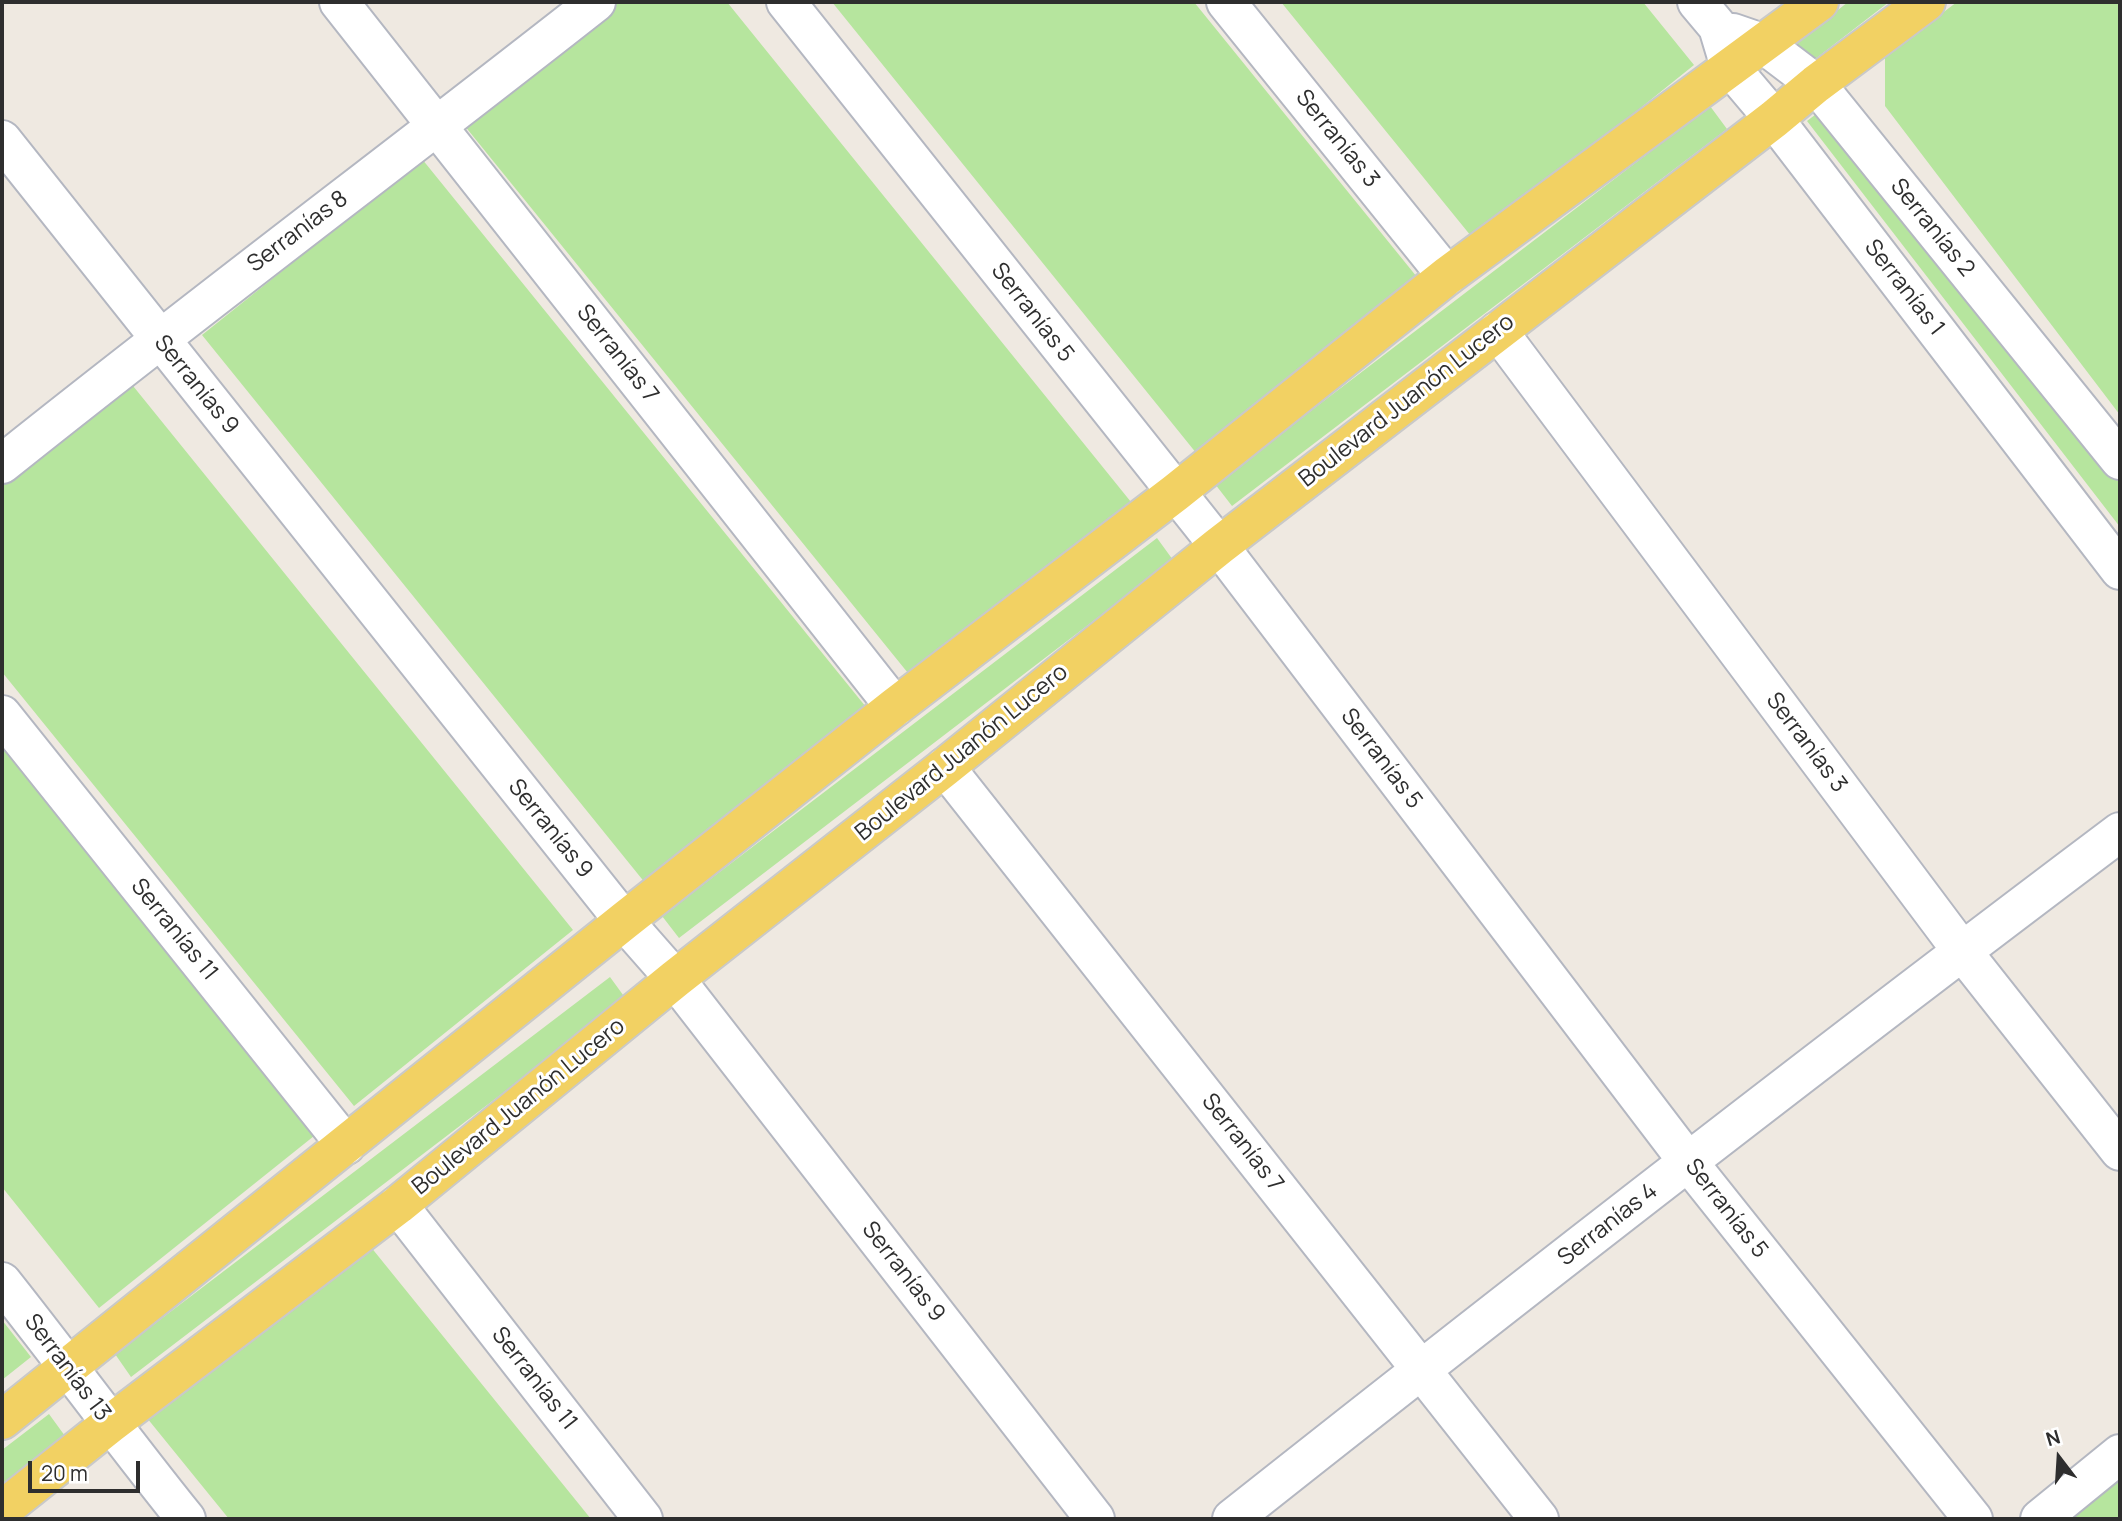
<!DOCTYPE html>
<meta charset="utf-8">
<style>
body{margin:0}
#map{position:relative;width:2122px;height:1521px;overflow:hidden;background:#efe9e1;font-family:Manrope,sans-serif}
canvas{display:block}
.frame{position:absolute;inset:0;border:4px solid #2e2e2e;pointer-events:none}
.north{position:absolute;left:2024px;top:1423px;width:70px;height:70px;-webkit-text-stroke:5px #fff;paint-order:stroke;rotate:343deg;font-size:19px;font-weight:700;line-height:28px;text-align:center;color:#2e2e2e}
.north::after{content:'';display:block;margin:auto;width:24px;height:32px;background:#2e2e2e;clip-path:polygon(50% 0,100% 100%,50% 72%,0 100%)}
.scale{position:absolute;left:28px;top:1461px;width:112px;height:32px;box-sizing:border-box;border:4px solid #2e2e2e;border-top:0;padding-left:9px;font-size:21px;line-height:24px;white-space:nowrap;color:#2e2e2e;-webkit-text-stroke:5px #fff;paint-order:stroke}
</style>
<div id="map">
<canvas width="2122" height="1521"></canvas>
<div class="frame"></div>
<div class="north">N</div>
<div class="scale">20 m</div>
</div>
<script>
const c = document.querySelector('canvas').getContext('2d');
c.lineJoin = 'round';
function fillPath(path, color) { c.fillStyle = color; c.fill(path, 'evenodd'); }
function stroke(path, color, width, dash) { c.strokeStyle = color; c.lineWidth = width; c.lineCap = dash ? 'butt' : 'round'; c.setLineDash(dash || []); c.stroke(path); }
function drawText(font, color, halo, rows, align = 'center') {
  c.font = font + ' Manrope,sans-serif'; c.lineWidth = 6; c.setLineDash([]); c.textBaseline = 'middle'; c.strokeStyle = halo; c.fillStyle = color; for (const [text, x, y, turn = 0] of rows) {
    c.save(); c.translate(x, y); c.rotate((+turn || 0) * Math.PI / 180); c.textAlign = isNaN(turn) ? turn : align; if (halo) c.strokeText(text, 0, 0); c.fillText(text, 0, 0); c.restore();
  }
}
fillPath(new Path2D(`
 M617,2H727L1131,502L912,678L464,125Z
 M832,2H1194L1421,282L1201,459Z
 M1281,2H1643L1694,65L1475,241Z
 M1848,2H1889L1810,63L1790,48Z
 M1957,2H2120V415L1885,106V56Z
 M1828,105L2120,484V527L1807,121Z
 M1710,106L1727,129L1232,506L1215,484Z
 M422,159L870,712L650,889L202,335Z
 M125,376L573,930L354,1106L2,672V476Z
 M1157,538L1173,560L679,938L662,916Z
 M2,740L319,1132L99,1308L2,1187Z
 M610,977L626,999L131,1377L115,1354Z
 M366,1241L591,1519H229L147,1418Z
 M2,1320L31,1357L2,1380Z
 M49,1414L65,1436L2,1485V1450Z
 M2120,1478V1519H2067Z`), '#b6e59e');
const minor = new Path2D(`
 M339,2L895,707
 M786,2L1219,546L1689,1163L1973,1519
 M1226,2L1447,276
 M1697,2L1718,27L1730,67L1774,119L2120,570
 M1733,33L1762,43L1816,84L2120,460
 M2,140L624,921L675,979L1095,1519
 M1498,331L1962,951L2120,1151
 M2,464C198,307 399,157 596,2
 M2,715L346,1145
 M945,767L1539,1519
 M398,1205L643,1519
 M2,1282C64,1360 123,1441 186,1519
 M1232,1519C1525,1287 1821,1057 2120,832
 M2040,1519L2120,1454`);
const major = new Path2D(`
 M2,1420L624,921L895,707L1175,493L1447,276L1819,2
 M2,1510L110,1424L398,1205L675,979L945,767L1219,546L1774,119L1816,84L1926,2`);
stroke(minor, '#b4b7c1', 42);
stroke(major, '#c9c9c9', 42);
stroke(minor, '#fff', 38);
stroke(major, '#f2d163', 38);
drawText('23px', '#2e2e2e', '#fff', [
 ["Serranías 3",1337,139,51],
 ["Serranías 2",1932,228,51],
 ["Serranías 8",298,232,-37],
 ["Serranías 1",1904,288,52],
 ["Serranías 5",1032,313,52],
 ["Serranías 7",617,354,52],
 ["Serranías 9",196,385,51],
 ["Boulevard Juanón Lucero",1407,401,-38],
 ["Serranías 3",1806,743,53],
 ["Boulevard Juanón Lucero",962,753,-39],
 ["Serranías 5",1381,759,53],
 ["Serranías 9",550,829,51],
 ["Serranías 11",174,930,51],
 ["Boulevard Juanón Lucero",519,1107,-39],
 ["Serranías 7",1242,1143,52],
 ["Serranías 5",1726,1209,52],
 ["Serranías 4",1608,1225,-38],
 ["Serranías 9",903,1272,52],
 ["Serranías 13",67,1368,53],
 ["Serranías 11",534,1379,52]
]);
</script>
